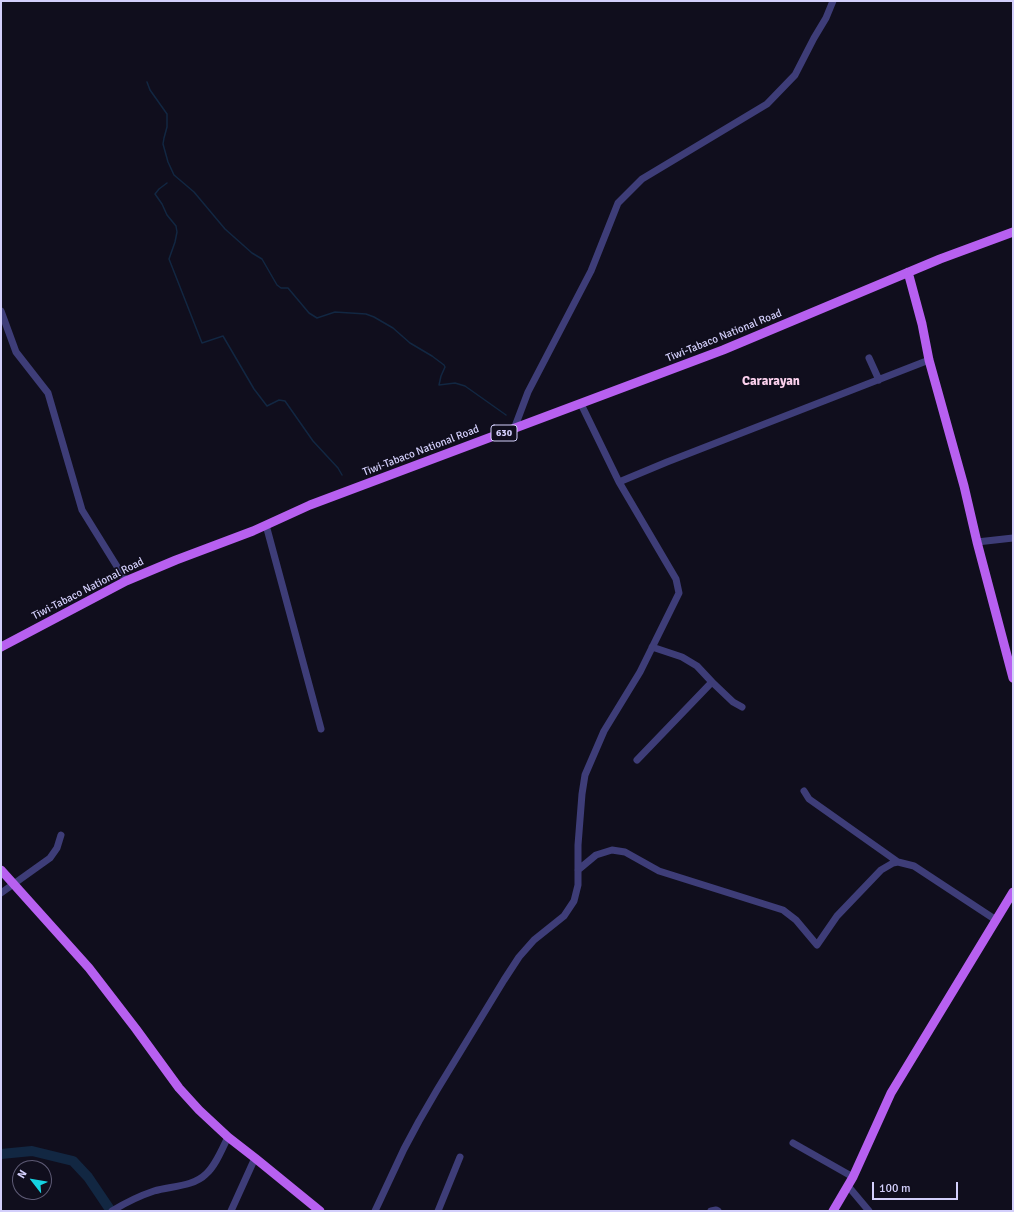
<!DOCTYPE html>
<style>
body{margin:0}
#map{position:relative;width:1014px;height:1212px;overflow:hidden;background:#100e1d;font-family:Signika,sans-serif}
canvas{display:block}
.frame{position:absolute;inset:0;border:2px solid #d3cffb;pointer-events:none}
.north{position:absolute;left:12px;top:1160px;width:40px;height:40px;box-sizing:border-box;background:#100e1d;border:1px solid #5e5b76;border-radius:50%;rotate:301deg;font-size:11px;font-weight:700;line-height:16px;text-align:center;color:#d3cffb}
.north::after{content:'';display:block;margin:auto;width:14px;height:18px;background:#15d2e1;clip-path:polygon(50% 0,100% 100%,50% 72%,0 100%)}
.scale{position:absolute;left:872px;top:1182px;width:86px;height:18px;box-sizing:border-box;border:2px solid #d3cffb;border-top:0;padding-left:5px;font-size:12px;line-height:14px;white-space:nowrap;color:#d3cffb;-webkit-text-stroke:3px #100e1d;paint-order:stroke}
</style>
<div id="map">
<canvas width="1014" height="1212"></canvas>
<div class="frame"></div>
<div class="north">N</div>
<div class="scale">100 m</div>
</div>
<script>
const c = document.querySelector('canvas').getContext('2d');
c.lineJoin = 'round';
function stroke(path, color, width, dash) { c.strokeStyle = color; c.lineWidth = width; c.lineCap = dash ? 'butt' : 'round'; c.setLineDash(dash || []); c.stroke(path); }
function drawText(font, color, halo, rows, align = 'center') {
  c.font = font + ' Signika,sans-serif'; c.lineWidth = 3.5; c.setLineDash([]); c.textBaseline = 'middle'; c.strokeStyle = halo; c.fillStyle = color; for (const [text, x, y, turn = 0] of rows) {
    c.save(); c.translate(x, y); c.rotate((+turn || 0) * Math.PI / 180); c.textAlign = isNaN(turn) ? turn : align; if (halo) c.strokeText(text, 0, 0); c.fillText(text, 0, 0); c.restore();
  }
}
stroke(new Path2D(`
 M147,82L150,90L167,114V127L164,138L163,144L168,162L174,175L194,192L225,229L252,253L262,259L277,285L281,288H288L309,313L317,318L335,312L366,314L374,317L393,328L410,343L432,356L444,365L445,367L441,376L439,385L455,383L465,386L506,415
 M167,183L159,189L155,194L162,204L167,215L176,226L177,232L175,242L169,259L202,343L223,336L254,389L267,406L279,400L285,401L313,441L338,468L342,475`), '#122742', 1.5);
stroke(new Path2D(`
 M1,1154L32,1151L73,1161L88,1177L111,1211`), '#122742', 10);
stroke(new Path2D(`
 M1,311L16,352L48,393L82,510L126,581
 M869,358L879,380
 M514,429L528,392L591,271L618,203L642,179L767,104L795,75L814,38L826,18L833,1
 M619,482L667,462L929,360
 M266,525L321,729
 M977,542L1013,538
 M712,682L733,702L742,707
 M637,760L712,682L697,666L682,657L652,647
 M804,791L809,799L898,862
 M578,870L596,855L612,850L625,852L659,871L783,910L796,920L817,945L837,916L881,870L893,863L898,862L914,866L996,920
 M1,893L50,858L57,848L61,835
 M793,1143L853,1177
 M848,1186L869,1211
 M112,1211C125,1203 139,1196 154,1191C170,1186 193,1187 206,1174C216,1165 222,1149 228,1137
 M231,1211L255,1158
 M375,1211L404,1149L419,1121L437,1090L504,980L519,957L534,940L564,916L574,901L578,885V845L582,794L585,775L604,731L640,672L679,593L676,579L619,482L581,404
 M438,1211L460,1157
 M711,1211L716,1210L718,1211`), '#3e3d78', 7);
stroke(new Path2D(`
 M908,272L922,324L929,360L964,486L977,542L1013,678
 M1,647L126,581L176,560L253,531L310,505L723,350L940,259L1013,232
 M1,870L89,968L136,1029L179,1088L199,1110L228,1137L255,1158L320,1211
 M833,1211L853,1177L891,1093L1013,892`), '#b760f0', 9);
for (const [x, y, w] of [
 [504,433,26]
]) { const box = new Path2D(); box.roundRect(x - w / 2, y - 8, w, 16, 3); c.fillStyle = '#100e1d'; c.fill(box); stroke(box, '#d3cffb', 1); }
drawText('bold 10px', '#d3cffb', null, [
 ["630",504,433]
]);
drawText('11px', '#d3cffb', '#100e1d', [
 ["Tiwi-Tabaco National Road",724,336,-22],
 ["Tiwi-Tabaco National Road",421,451,-21],
 ["Tiwi-Tabaco National Road",88,589,-27]
]);
drawText('bold 13px', '#fbd1ed', '#100e1d', [
 ["Cararayan",771,382]
]);
</script>
